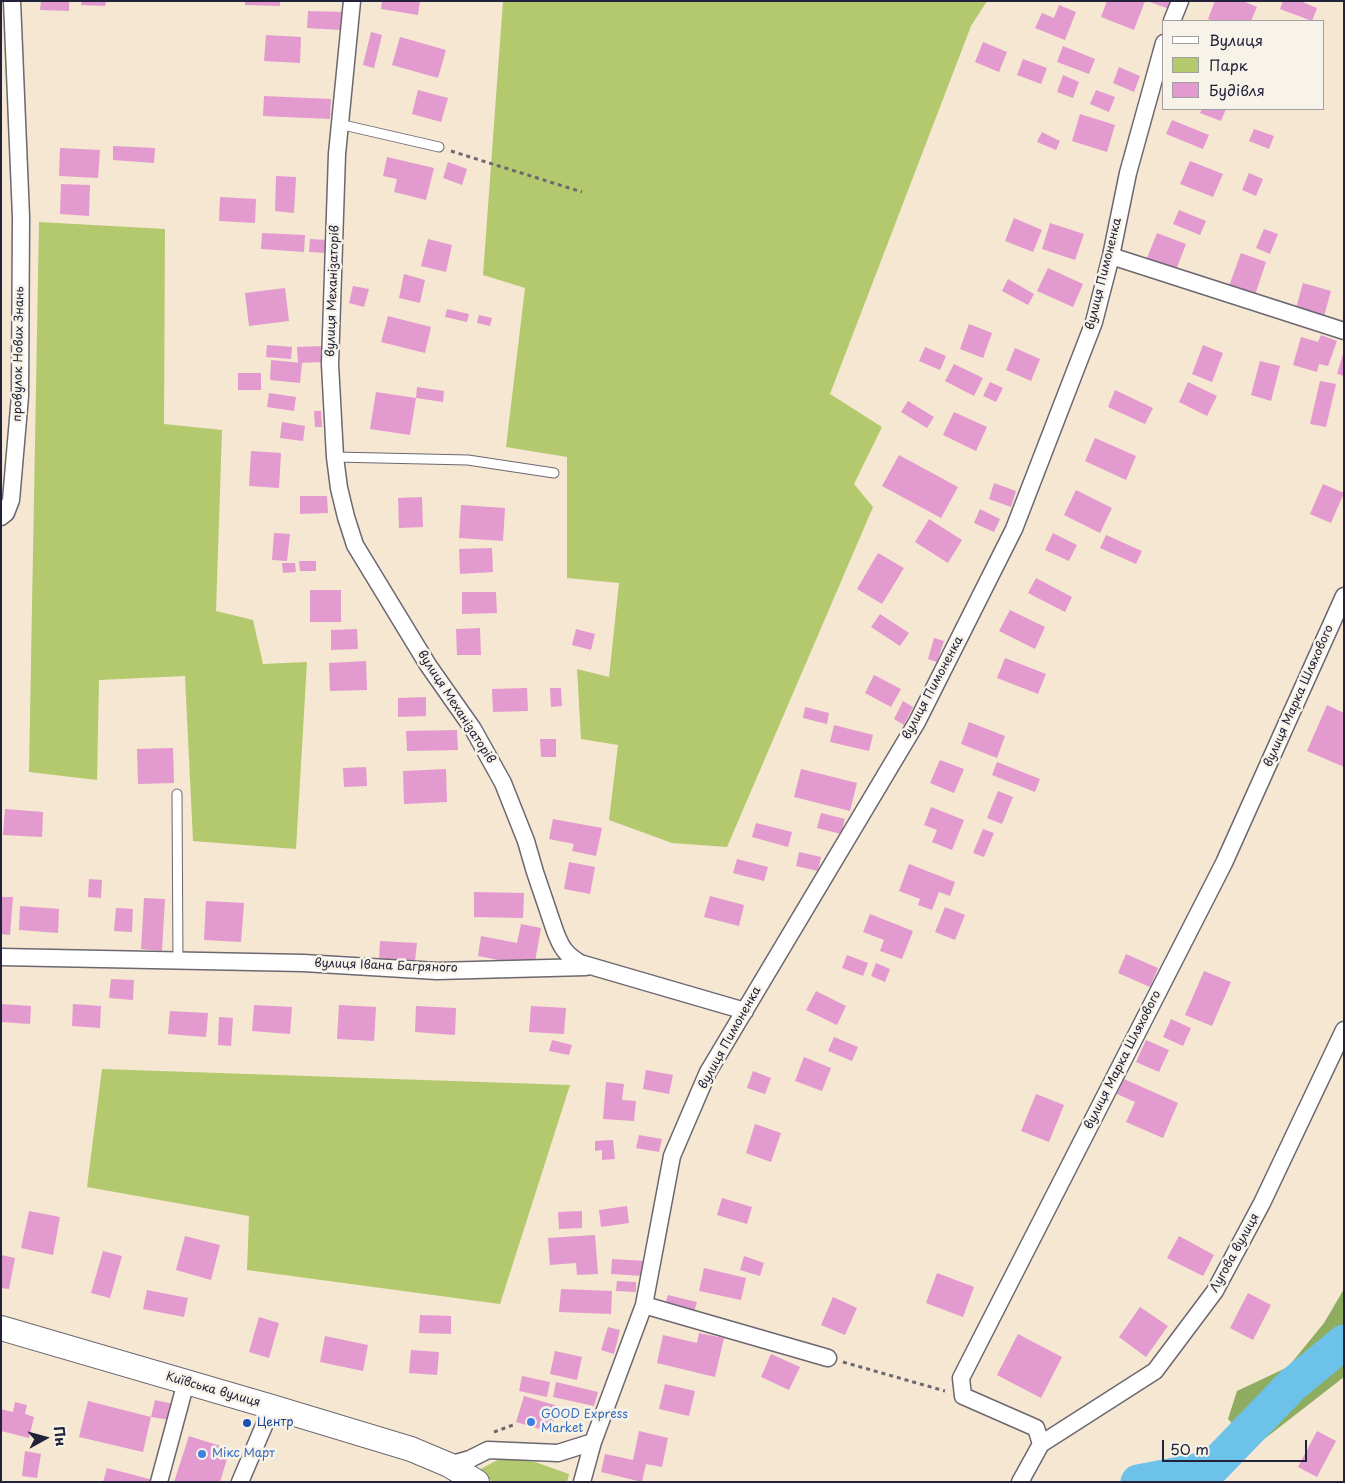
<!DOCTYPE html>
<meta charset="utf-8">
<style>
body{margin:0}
#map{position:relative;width:1345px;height:1483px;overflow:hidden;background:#f5e7d1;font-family:"Playpen Sans",sans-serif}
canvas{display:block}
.frame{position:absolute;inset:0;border:2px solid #22223b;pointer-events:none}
.legend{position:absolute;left:1162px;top:20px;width:162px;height:90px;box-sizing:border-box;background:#f7f3e8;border:1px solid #a29fa3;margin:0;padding:6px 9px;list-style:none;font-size:15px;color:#22223b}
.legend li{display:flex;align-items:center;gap:10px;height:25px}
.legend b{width:25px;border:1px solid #a29fa3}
.north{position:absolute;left:20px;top:1413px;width:50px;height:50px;-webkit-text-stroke:4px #f7f3e8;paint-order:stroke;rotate:83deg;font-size:14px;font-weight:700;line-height:20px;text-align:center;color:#22223b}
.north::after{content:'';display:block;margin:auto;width:18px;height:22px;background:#22223b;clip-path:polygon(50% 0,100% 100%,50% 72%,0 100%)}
.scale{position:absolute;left:1162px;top:1440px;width:145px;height:22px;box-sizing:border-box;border:2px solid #22223b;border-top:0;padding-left:6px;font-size:15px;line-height:18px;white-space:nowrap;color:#22223b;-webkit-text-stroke:4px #f7f3e8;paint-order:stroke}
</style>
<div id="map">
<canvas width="1345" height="1483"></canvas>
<div class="frame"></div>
<ul class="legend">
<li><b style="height:6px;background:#fff"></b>Вулиця</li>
<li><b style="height:14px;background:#b4c96d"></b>Парк</li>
<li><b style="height:14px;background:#e39acf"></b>Будівля</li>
</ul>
<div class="north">Пн</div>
<div class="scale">50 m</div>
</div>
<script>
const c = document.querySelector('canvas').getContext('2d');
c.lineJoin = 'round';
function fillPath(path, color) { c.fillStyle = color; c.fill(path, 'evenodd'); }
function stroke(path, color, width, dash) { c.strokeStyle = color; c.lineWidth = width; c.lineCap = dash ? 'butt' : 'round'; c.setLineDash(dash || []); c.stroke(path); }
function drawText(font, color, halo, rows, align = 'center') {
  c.font = font + ' "Playpen Sans",sans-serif'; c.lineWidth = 5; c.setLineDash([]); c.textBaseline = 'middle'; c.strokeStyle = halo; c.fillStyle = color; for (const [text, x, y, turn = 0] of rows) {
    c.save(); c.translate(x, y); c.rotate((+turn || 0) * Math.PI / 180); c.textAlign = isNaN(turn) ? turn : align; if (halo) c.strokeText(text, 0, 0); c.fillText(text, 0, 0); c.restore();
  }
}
fillPath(new Path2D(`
 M503,1H987L971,26L830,394L882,427L854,484L873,507L727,847L672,843L609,820L618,745L581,739L577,669L609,677L619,583L567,578V457L506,447L525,288L483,275Z
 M39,222L165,229L164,424L222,430L216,611L253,620L263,664L307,662L296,849L193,841L185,676L99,680L97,780L29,772Z
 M102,1069L570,1085L500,1304L247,1270L249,1216L87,1187Z
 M503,1457L535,1462L569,1474L567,1482H493L479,1470Z`), '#b4c96d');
fillPath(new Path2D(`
 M1344,1289V1377L1254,1447L1228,1419L1237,1391L1288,1367L1324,1323Z`), '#8fad60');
stroke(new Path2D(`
 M1138,1482L1212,1468L1292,1385L1344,1342`), '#6dc2e9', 35);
fillPath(new Path2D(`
 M41,1H69V11L40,10Z
 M82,1H106L105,6L81,5Z
 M245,1H280V6L245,5Z
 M382,1H420L418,15L381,9Z
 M1107,1H1145L1134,30L1101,17Z
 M1147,1H1175L1172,10Z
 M1215,1H1243L1257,7L1251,21H1215L1208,19Z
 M1283,1H1300L1317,8L1312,21L1280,9Z
 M1059,5L1076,12L1065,40L1035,28L1042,13L1054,18Z
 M308,11L342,12L340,30L307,28Z
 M371,32L382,35L374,68L363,65Z
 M266,35L301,37L300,63L264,61Z
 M400,37L446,50L438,78L392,65Z
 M983,42L1007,52L999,72L975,62Z
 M1063,46L1095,59L1089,74L1057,62Z
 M1023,59L1047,68L1041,84L1017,75Z
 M1119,67L1140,76L1134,92L1113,83Z
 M1063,75L1079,82L1073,98L1057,92Z
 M418,90L448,98L441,122L412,114Z
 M1096,90L1115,97L1109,112L1090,104Z
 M264,96L331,99L330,119L263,116Z
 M1202,109H1226L1221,121L1200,113Z
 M1080,114L1115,125L1107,152L1072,141Z
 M1172,120L1209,135L1203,149L1166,134Z
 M1254,129L1274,136L1269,149L1249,141Z
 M1042,132L1060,141L1056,150L1037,142Z
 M113,146L155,148L154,163L113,160Z
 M60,148L100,150L98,178L59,176Z
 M387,157L434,168L426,200L394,192L397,179L383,176Z
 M1190,161L1223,174L1213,197L1180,184Z
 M448,162L467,169L462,185L443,178Z
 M1249,173L1263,179L1256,196L1242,190Z
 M276,176L296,177L294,213L275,211Z
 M61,184L90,185L89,216L60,214Z
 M220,197L256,199L255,223L219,221Z
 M1179,210L1206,221L1200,235L1173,224Z
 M1014,218L1042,230L1033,252L1005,241Z
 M1050,223L1084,234L1075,260L1042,249Z
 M1264,229L1278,234L1270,254L1256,248Z
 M262,233L305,235L304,252L261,249Z
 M1157,233L1186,244L1176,270L1147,258Z
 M310,239L327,240L326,253L309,252Z
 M428,239L452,245L446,272L421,266Z
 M1241,253L1266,262L1255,295L1229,286Z
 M1048,268L1083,284L1073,307L1037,291Z
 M404,274L425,280L420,303L399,298Z
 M1008,279L1034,294L1028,305L1002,291Z
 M1303,283L1331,291L1324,316L1296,308Z
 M353,286L369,289L364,307L349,303Z
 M285,288L289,321L249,326L245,293Z
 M447,309L469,314L467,322L445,317Z
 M479,315L492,318L490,326L477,323Z
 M388,316L431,327L425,353L381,342Z
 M969,324L992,333L983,358L960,349Z
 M1321,335L1337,341L1328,366L1319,364L1317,372L1293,365L1301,337L1318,342Z
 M267,345L292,347L291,359L266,357Z
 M1203,345L1223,353L1212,382L1192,374Z
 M322,346L323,362L298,363L297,347Z
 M925,347L946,356L940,370L919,361Z
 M1015,348L1040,359L1031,381L1006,370Z
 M1343,354H1344V376L1337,374Z
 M271,360L302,363L300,383L270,380Z
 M1260,361L1280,366L1271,401L1251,395Z
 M954,364L983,378L974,396L945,381Z
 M238,373H261V390H238Z
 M1320,381L1336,384L1326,427L1310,424Z
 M990,382L1003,388L996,402L983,396Z
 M1188,382L1217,396L1207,416L1179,402Z
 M417,387L444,391L443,402L416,398Z
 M1115,390L1153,408L1145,424L1108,407Z
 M376,392L416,398L410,435L370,429Z
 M269,393L296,397L294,411L267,407Z
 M908,401L934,417L927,428L901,412Z
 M314,411H321L322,427H315Z
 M954,412L987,427L976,451L943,435Z
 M282,422L305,426L303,441L280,438Z
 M1095,438L1136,456L1126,480L1085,461Z
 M251,451L281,453L279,488L249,486Z
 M899,455L958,487L941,518L882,486Z
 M994,483L1016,491L1011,507L989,499Z
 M1323,484L1344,493L1331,523L1310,514Z
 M1076,490L1112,508L1100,533L1064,515Z
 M300,496H327L328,513L300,514Z
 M422,497L423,527L399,528L398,498Z
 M461,505L505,508L503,541L459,538Z
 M980,509L1000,519L994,532L974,523Z
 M929,519L962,540L948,563L915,542Z
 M274,533L290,534L287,561L272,560Z
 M1053,533L1077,545L1069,561L1045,550Z
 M1106,535L1142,551L1136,564L1100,548Z
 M492,548L493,572L460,574L459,549Z
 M878,553L904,568L882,604L857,589Z
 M299,561H316V571H300Z
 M282,563H295L296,572L283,573Z
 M1036,578L1072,597L1065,612L1028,593Z
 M310,590H341V622H310Z
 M462,592H496L497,613L462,614Z
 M1010,610L1045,627L1035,649L999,631Z
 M880,614L909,633L900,646L871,627Z
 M480,628L481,655H457L456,629Z
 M357,629L358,649L331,650V630Z
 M576,629L595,634L591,650L572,645Z
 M934,638L944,641L937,662L928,659Z
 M1005,658L1046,674L1038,694L997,678Z
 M366,661L367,690L330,691L329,663Z
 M874,675L901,689L891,707L865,693Z
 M527,688L528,711L493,712L492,689Z
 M550,688H561L562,706L551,707Z
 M426,697V716L398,717V698Z
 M903,701L913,707L904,725L894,719Z
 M1327,705L1344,713V767L1307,751Z
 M805,707L829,713L827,724L803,718Z
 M969,722L1005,736L997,758L961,744Z
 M834,725L873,735L869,751L830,742Z
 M457,730L458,750L407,751L406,731Z
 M540,739H556V757H541Z
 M173,748L174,783L138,784L137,749Z
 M940,760L964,769L954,793L930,783Z
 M997,762L1040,779L1035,792L992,775Z
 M366,767L367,786L344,787L343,768Z
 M446,769L447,802L404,804L403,771Z
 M801,769L857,783L850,811L794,797Z
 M998,791L1013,797L1002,824L987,818Z
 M931,807L964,820L952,850L932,842L937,830L924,825Z
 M5,809L43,812L42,837L3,835Z
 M821,813L845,819L841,834L817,828Z
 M553,819L602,828L596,856L572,851L574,844L549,839Z
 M756,823L792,832L788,847L752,837Z
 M983,829L994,833L984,857L973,853Z
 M799,852L821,857L818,871L796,866Z
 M737,859L768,867L764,881L733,873Z
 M569,862L595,867L590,894L564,889Z
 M909,864L955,882L950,896L939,892L932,910L918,905L920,899L899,891Z
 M89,879L102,880L101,898L88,897Z
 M474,892L524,893L523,918L474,917Z
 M710,896L744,905L739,926L704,917Z
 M1,897H13L10,935L1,934Z
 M144,898L165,899L162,951L141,949Z
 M206,901L244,903L241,942L204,940Z
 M20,906L59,909L58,933L19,930Z
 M945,907L965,915L955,940L935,932Z
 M116,908L133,909L132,932L114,931Z
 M870,914L913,931L902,959L880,951L884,940L863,932Z
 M521,924L541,928L534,967L478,956L481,936L517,943Z
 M380,941L417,943L415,961L379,959Z
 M1126,954L1158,968L1150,987L1118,973Z
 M847,955L868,963L863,976L842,968Z
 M876,963L890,969L885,982L871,976Z
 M1204,971L1231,982L1212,1026L1185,1015Z
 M111,979L134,980L133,1000L109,998Z
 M816,991L846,1006L837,1025L806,1010Z
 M1,1004L31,1006L30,1024L1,1022Z
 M73,1004L101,1006L100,1028L72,1026Z
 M254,1005L292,1007L290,1034L252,1031Z
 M339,1005L376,1007L374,1041L337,1039Z
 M416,1006L456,1008L455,1035L415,1032Z
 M531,1006L566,1008L564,1034L529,1032Z
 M170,1011L208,1013L206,1037L168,1034Z
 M219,1017L233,1018L231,1046L218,1045Z
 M1171,1019L1191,1028L1183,1046L1163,1037Z
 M834,1037L858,1047L852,1061L828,1051Z
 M552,1040L572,1045L569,1055L549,1051Z
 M1146,1040L1169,1050L1159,1072L1136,1062Z
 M804,1057L831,1068L822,1091L795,1081Z
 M646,1070L673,1075L669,1094L643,1089Z
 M753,1071L771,1078L765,1094L747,1088Z
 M1124,1079L1178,1103L1163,1138L1126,1122L1135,1102L1117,1094Z
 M606,1082L624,1084L622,1100L636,1101L634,1121L603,1119Z
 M1036,1094L1064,1105L1049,1142L1021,1131Z
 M755,1124L781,1133L771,1162L746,1153Z
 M639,1135L662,1139L659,1152L636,1148Z
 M613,1140L615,1159L602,1160V1150L595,1151V1141Z
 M722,1198L752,1207L747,1224L717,1215Z
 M627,1206L629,1223L601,1227L599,1210Z
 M29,1211L60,1217L53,1255L21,1248Z
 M582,1211V1228L559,1229L558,1212Z
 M595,1235L598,1274L577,1275L576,1263L550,1265L548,1238Z
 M185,1236L220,1245L211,1280L176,1270Z
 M1179,1236L1214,1255L1203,1276L1167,1258Z
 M103,1251L122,1256L110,1298L91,1293Z
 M1,1255L15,1258L9,1289L1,1288Z
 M744,1256L764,1263L760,1276L740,1270Z
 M612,1259L645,1261L644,1276L611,1274Z
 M704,1268L746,1278L741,1300L699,1291Z
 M937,1273L974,1287L963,1317L926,1303Z
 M617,1281L636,1282V1292L616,1291Z
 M561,1289L612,1291L611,1314L559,1312Z
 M147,1290L188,1298L184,1317L143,1309Z
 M1248,1293L1271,1305L1253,1340L1230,1328Z
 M668,1295L697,1302L694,1312L665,1305Z
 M833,1297L857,1308L845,1335L821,1325Z
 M1140,1307L1168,1326L1146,1357L1119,1337Z
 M420,1315L451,1316V1334L419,1333Z
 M259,1317L279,1323L269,1358L249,1352Z
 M608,1327L620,1330L614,1354L601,1350Z
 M699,1333L724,1338L715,1377L657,1363L663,1335L697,1343Z
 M1018,1334L1062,1357L1041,1398L997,1375Z
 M325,1336L368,1345L363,1371L320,1362Z
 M411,1350L439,1352L437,1375L409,1373Z
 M555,1351L582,1357L577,1380L550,1374Z
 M771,1354L800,1367L789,1390L761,1377Z
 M522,1376L550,1382L547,1397L519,1391Z
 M556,1382L598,1392L594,1406L553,1397Z
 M665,1384L695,1391L689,1416L659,1409Z
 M524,1396L558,1406L550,1432L516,1422Z
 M155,1400L173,1404L170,1420L151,1417Z
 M88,1401L151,1417L143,1452L79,1437Z
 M15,1402L27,1405L25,1414L34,1417L29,1438L1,1431V1409L13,1412Z
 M639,1431L668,1438L662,1467L646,1464L642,1482L601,1472L605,1454L633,1460Z
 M1317,1431L1336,1441L1317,1477L1298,1467Z
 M189,1436L230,1449L220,1482H174Z
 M25,1451L41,1454L37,1478L22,1476Z
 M107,1468L157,1481V1482H103Z`), '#e39acf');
const lane = new Path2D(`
 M339,124L439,147
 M335,457L468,460L554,473
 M177,794L178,962`);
const street = new Path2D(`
 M352,1L337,154L330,364L335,457L339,488L346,517L355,545L428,665L473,729L503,783L526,841L535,872L555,931C561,947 565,954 580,963L745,1011
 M1172,21L1180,1
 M1111,256L1344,331
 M1,517L6,513L11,500L20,396L21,217L12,1
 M1,957L303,963L437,971L586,967
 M644,1305L828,1358
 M593,1442L644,1305L672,1156L708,1072L917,722L1014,529L1094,322L1111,256L1128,173L1164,43
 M1041,1444L1155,1371L1215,1291L1262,1203L1344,1030
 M449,1465L470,1459L488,1450L558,1453L593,1442L582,1482
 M159,1482L186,1382
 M240,1482L272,1407
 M1020,1482L1041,1444L1036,1428L963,1396L961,1378L1224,863L1344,596`);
const secondary = new Path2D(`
 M1,1328L272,1407L411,1449L449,1465L477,1482`);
stroke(lane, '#6c6770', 11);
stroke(street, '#6c6770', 19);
stroke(secondary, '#6c6770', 26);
stroke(new Path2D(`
 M451,151L582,192
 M843,1362L945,1391
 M494,1432L513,1425`), '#6c6770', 3, [4, 4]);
stroke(lane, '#fff', 9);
stroke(street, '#fff', 16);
stroke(secondary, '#fff', 24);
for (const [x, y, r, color] of [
 [531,1422,5,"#3f7fe0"],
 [247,1423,5,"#1a4fb4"],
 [202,1454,5,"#3f7fe0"]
]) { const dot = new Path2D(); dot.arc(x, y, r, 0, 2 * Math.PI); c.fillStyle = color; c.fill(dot); stroke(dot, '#f7f3e8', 2); }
drawText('12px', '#22223b', '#f7f3e8', [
 ["вулиця Пимоненка",1104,274,-76],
 ["вулиця Механізаторів",333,291,-88],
 ["провулок Нових Знань",19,354,-89],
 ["вулиця Пимоненка",933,688,-62],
 ["вулиця Марка Шляхового",1299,696,-66],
 ["вулиця Механізаторів",456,707,57],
 ["вулиця Івана Багряного",386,966,2],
 ["вулиця Пимоненка",730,1038,-61],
 ["вулиця Марка Шляхового",1123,1060,-63],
 ["Лугова вулиця",1235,1253,-61],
 ["Київська вулиця",213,1390,16]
]);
drawText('12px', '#366cbe', '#f7f3e8', [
 ["GOOD Express",541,1415],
 ["Market",541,1429],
 ["Мікс Март",212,1454]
], 'left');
drawText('12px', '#164399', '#f7f3e8', [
 ["Центр",257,1423]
], 'left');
</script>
